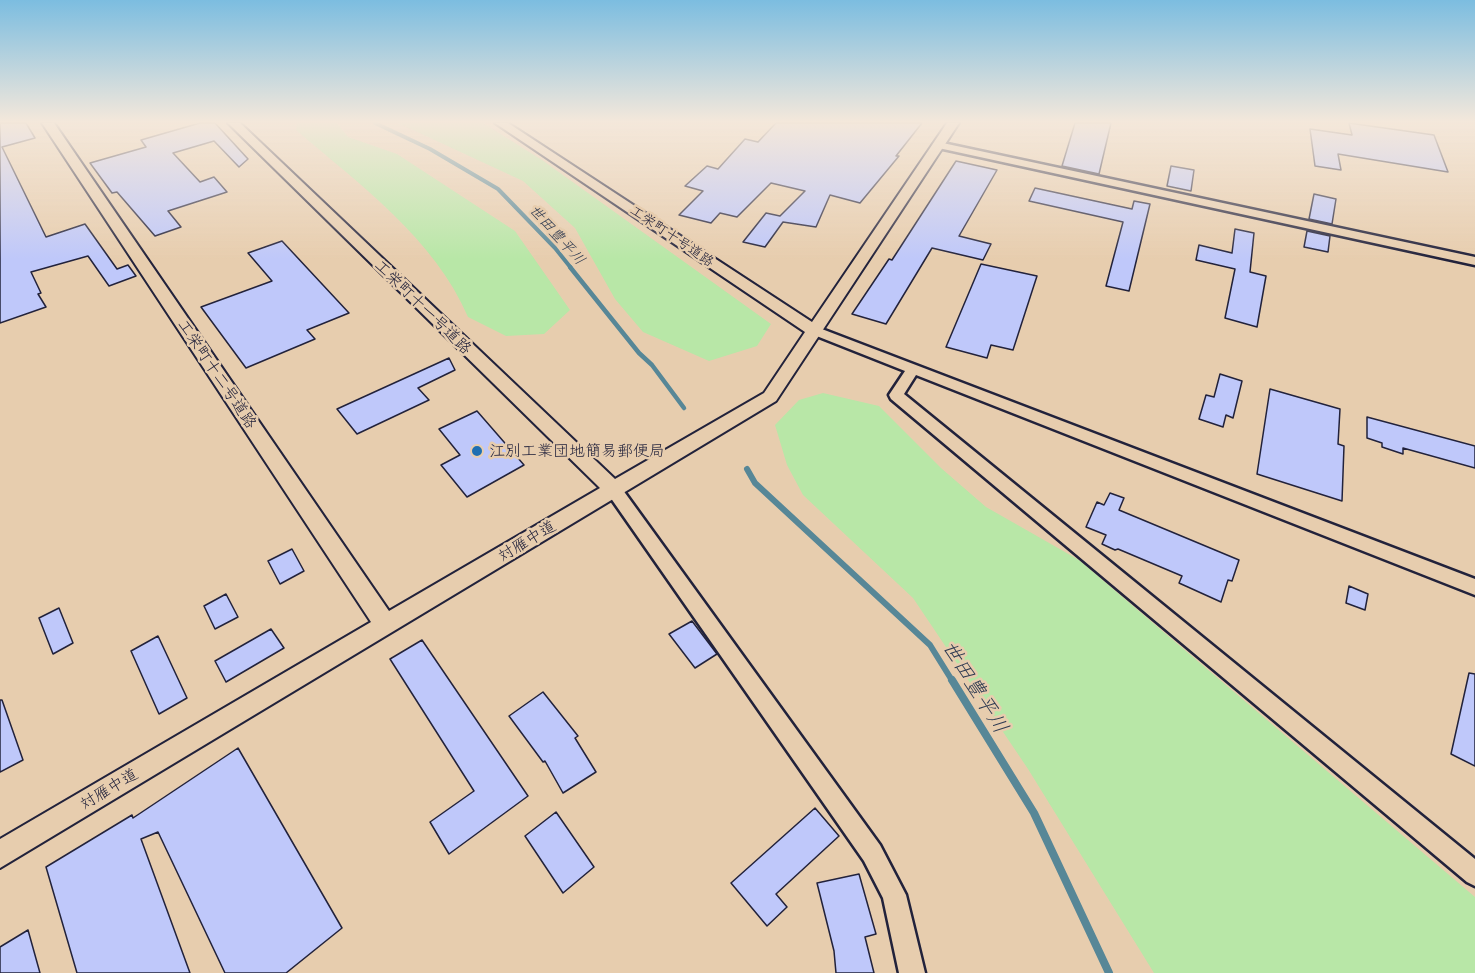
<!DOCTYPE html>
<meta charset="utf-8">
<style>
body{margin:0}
canvas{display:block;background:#e7cdae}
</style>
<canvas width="1475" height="973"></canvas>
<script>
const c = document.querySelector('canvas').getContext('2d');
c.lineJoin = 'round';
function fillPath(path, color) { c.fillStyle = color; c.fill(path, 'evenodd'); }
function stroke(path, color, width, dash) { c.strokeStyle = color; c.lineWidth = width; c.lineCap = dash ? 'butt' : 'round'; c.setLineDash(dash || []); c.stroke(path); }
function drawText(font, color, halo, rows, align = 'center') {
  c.font = font + ' Mali,"Klee One",sans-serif'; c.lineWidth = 5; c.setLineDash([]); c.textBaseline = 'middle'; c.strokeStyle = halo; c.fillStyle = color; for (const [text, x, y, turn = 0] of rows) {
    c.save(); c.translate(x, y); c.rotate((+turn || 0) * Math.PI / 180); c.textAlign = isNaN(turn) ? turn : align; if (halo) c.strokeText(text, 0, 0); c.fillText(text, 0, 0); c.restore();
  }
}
fillPath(new Path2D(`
 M297,123H337L348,137L397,154L515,231L570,310L544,334L506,336L468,317C435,239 359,184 296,130Z
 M398,123H483L542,160L771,324L757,346L709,361L643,332L615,299L575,228L523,181Z
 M823,393L879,406L941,468L986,507L1079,560L1475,897V973H1154L1028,769L913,598L803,495L787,465L775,425L799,400Z`), '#b8e7a7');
stroke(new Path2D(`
 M375,123L430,149L498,189L555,248L571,268`), '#578797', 4);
stroke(new Path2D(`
 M570,267L639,353L652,365L684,408`), '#578797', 4.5);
stroke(new Path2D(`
 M747,469L755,483L930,645L953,682`), '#578797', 6);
stroke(new Path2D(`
 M952,680L1034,813L1109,973`), '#578797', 8);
const building = new Path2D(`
 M0,123H26L35,138L2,147L46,237L85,224L117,269L128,265L136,276L109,286L88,256L31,272L41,293L38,294L46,307L0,323Z
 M200,123H215L248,159L239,167L214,141L173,153L200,182L214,177L227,192L168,211L181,227L155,236L117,192L112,193L90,163L146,147L141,140Z
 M776,123H922L896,156H899L860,203L830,195L816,227L783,222L765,247L743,242L766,213L780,216L805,191L771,183L737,217L720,213L711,223L679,215L703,191L685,186L707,166L718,169L745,139L758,142Z
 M1075,123H1111L1099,174L1062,166Z
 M1349,123L1434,135L1448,172L1338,154L1341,170L1315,166L1310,129L1352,135Z
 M956,161L997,170L959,236L991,244L983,260L932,248L886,324L852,314L889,259L892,260Z
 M1171,166L1194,170L1191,191L1167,186Z
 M1035,188L1132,209L1134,201L1150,204L1129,291L1106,286L1123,222L1029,201Z
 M1314,194L1336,199L1332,224L1309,219Z
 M1235,229L1254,233L1250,272L1266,276L1257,327L1225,318L1235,269L1196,260L1199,245L1232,253Z
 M1307,231L1330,236L1328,252L1304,247Z
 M282,241L349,313L307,330L315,339L246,368L201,307L272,281L248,253Z
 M981,264L1037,276L1013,350L991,345L987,358L946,347Z
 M449,358L455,370L418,388L429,400L357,434L337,409Z
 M1220,374L1242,381L1233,418L1226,415L1223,427L1199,419L1206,395L1214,397Z
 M1270,389L1340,409L1338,444L1344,446L1342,501L1257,474Z
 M477,411L524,465L467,497L441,465L460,455L439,429Z
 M1367,417L1475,446V468L1403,448V454L1382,447V443L1367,438Z
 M1110,493L1124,498L1119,510L1239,560L1232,581L1228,580L1221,602L1179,583L1182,576L1118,549L1115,550L1102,544L1106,535L1086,527L1097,502L1104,505Z
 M292,549L304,571L280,584L268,561Z
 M1349,586L1368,594L1365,610L1346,603Z
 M226,594L238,617L215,629L204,606Z
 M59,608L73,643L53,654L39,618Z
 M692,621L717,654L695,668L669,634Z
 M271,629L284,648L226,682L215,661Z
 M158,636L187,698L159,714L131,651Z
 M422,640L528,796L449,854L430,822L474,791L390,659Z
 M1469,673L1475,674V766L1451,754Z
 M543,692L578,736L575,738L596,772L563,793L545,761L543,762L509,716Z
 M0,700H2L23,760L0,772Z
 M238,748L342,928L286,973H225L158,832L141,839L190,973H77L46,867L132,815L133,818Z
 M815,808L839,836L776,894L787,907L767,926L731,883Z
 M556,812L594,867L563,893L525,836Z
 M859,874L876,934L865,937L874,973H836L834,951L817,883Z
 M28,930L40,973H0V947Z`);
fillPath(building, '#bfc8fa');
stroke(building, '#22223b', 1.5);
const minor = new Path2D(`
 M938,142L1475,257V265L934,147L933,145Z
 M814,326L1475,579V595L916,375L904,394L1475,859V886L1467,882L891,399L889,395L905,371L809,333L807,330L809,327Z
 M614,484L620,486L880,845L906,895L925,973H899L883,898L864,861L608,494L606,490L608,486Z`);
const tertiary = new Path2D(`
 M42,123H54L389,611L600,488L228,123H240L615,479L764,393L805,332L495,123H508L812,322L947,123H959L776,401L0,868V839L371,622Z`);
stroke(minor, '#22223b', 5);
stroke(tertiary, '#22223b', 4);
fillPath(minor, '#e7cdae');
fillPath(tertiary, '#e7cdae');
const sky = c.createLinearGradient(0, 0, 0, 259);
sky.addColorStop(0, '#7cbde0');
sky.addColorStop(0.47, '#f4e8db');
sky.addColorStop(1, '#f4e8db00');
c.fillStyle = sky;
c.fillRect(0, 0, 1475, 259);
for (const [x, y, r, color] of [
 [477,451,6,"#1f6fb2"]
]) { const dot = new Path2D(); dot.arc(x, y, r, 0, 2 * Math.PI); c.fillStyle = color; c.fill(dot); stroke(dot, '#e7cdae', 2); }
drawText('14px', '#22223b', '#e7cdae', [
 ["工栄町十号道路",672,236,34]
]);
drawText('italic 15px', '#2f3b52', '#e7cdae', [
 ["世田豊平川",557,235,48]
]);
drawText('16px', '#22223b', '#e7cdae', [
 ["工栄町十一号道路",423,307,44],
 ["工栄町十二号道路",217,374,56],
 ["対雁中道",527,541,-31],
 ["対雁中道",109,789,-31]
]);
drawText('16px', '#22223b', '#e7cdae', [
 ["江別工業団地簡易郵便局",489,451]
], 'left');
drawText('italic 21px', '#2f3b52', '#e7cdae', [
 ["世田豊平川",975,687,58]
]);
</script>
